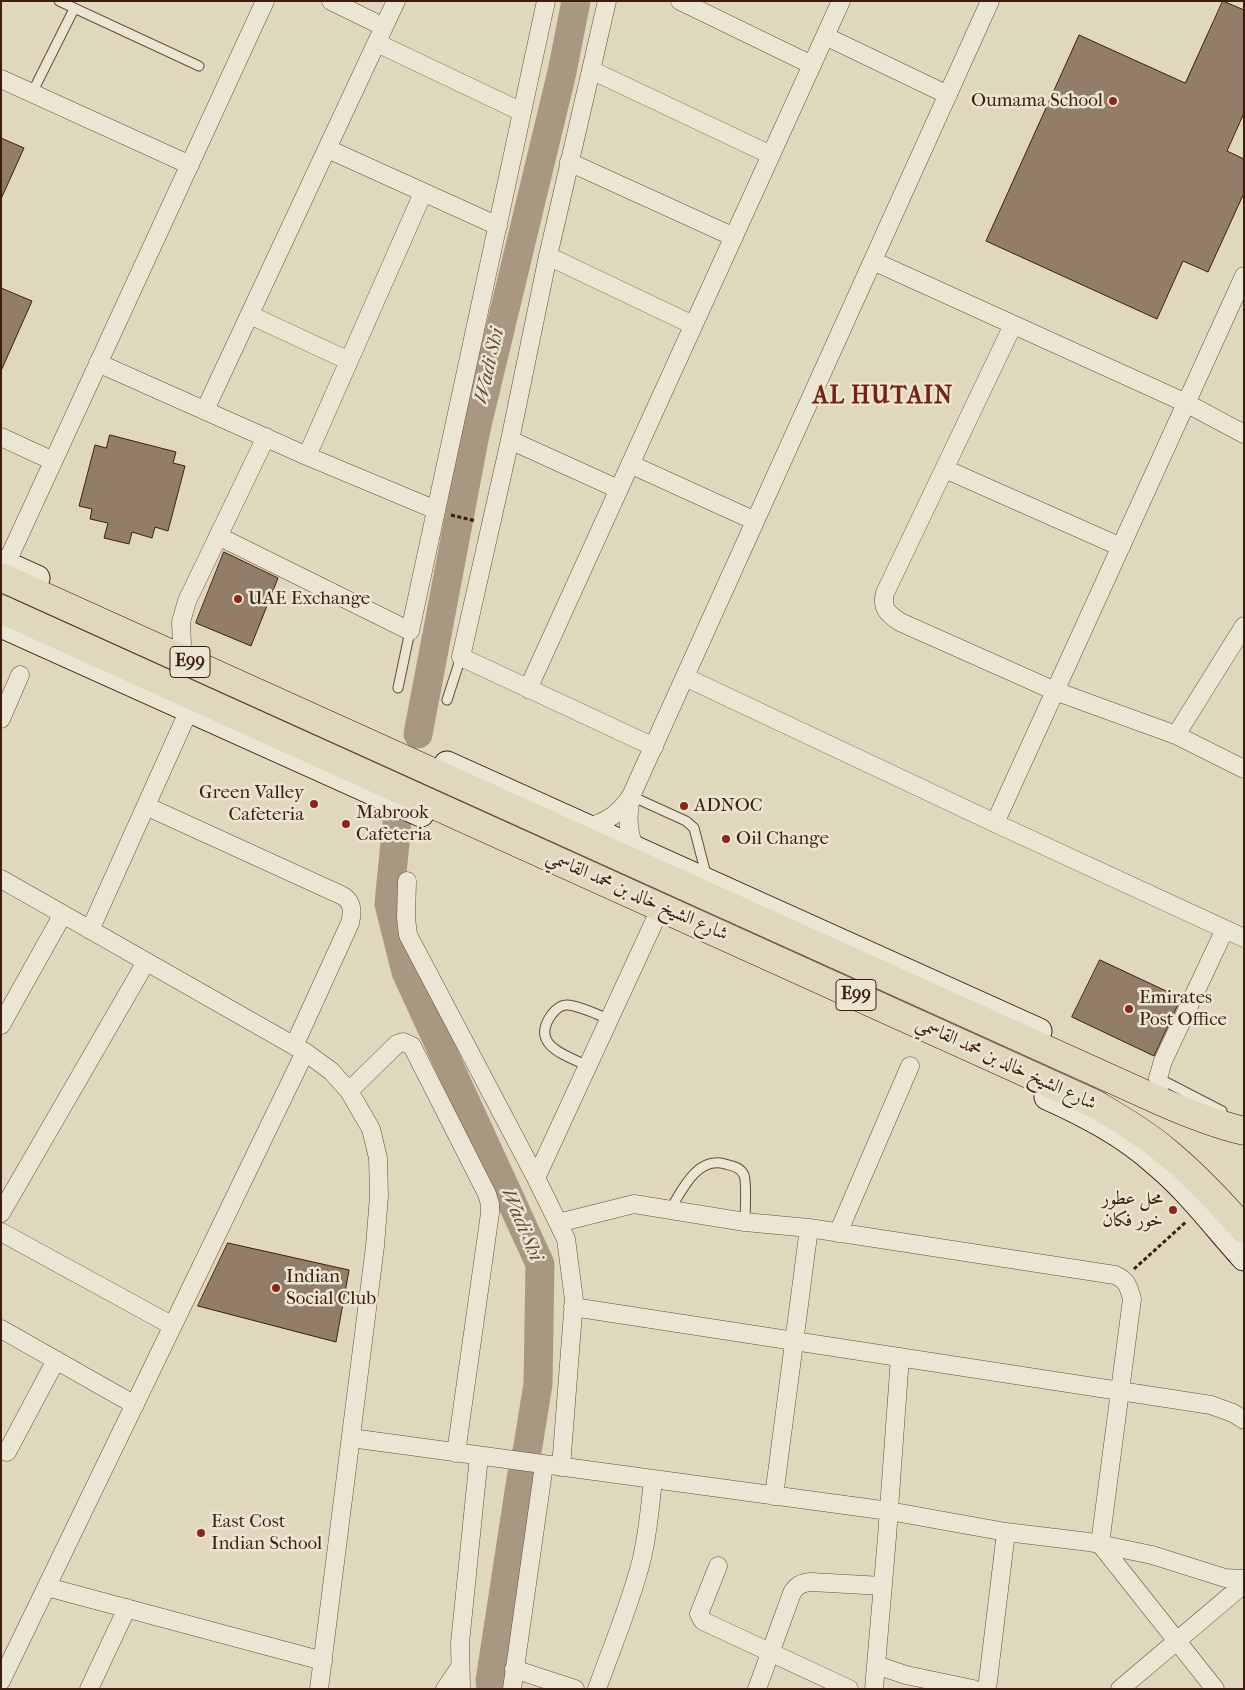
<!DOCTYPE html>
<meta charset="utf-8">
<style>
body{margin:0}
#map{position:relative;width:1245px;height:1690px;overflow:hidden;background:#e0d8bc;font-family:"IM FELL French Canon",serif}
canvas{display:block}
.frame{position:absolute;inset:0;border:2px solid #3e1d0e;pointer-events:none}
</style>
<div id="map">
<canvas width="1245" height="1690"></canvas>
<div class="frame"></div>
</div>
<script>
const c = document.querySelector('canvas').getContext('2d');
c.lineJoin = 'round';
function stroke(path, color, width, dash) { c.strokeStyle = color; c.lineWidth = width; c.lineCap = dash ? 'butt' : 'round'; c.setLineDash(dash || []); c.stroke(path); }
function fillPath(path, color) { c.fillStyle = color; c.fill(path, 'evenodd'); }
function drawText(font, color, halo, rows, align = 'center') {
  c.font = font + ' "IM FELL French Canon",Amiri,serif'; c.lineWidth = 5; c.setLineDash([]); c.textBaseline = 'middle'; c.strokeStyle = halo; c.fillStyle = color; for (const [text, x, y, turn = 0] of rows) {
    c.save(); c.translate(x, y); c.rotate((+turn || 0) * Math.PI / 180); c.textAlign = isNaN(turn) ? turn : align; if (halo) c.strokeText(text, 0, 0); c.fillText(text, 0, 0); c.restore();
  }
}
stroke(new Path2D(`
 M418,734L476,429L562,72L576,1
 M398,812L389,904L406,972L540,1264L538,1384L528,1446L521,1479L490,1681L491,1689`), '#a99881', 29);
const building = new Path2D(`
 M1223,1L1244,10V113L1227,151L1244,159V193L1208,272L1183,261L1157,319L986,241L1079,35L1185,83Z
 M1,138L24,148L1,199Z
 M1,288L32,301L1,371Z
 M110,435L176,452L173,463L185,466L168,531L155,527L152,538L132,532L129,544L104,538L108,523L90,519L92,509L79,506L95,445L106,448Z
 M224,552L278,578L251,646L196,623Z
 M1100,960L1181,998L1154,1056L1072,1017Z
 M228,1243L349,1270L336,1342L198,1306Z`);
fillPath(building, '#927e68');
stroke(building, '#3e1d0e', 1);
const lane = new Path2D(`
 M59,1L199,66
 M32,93L74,9
 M398,688L410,631
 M447,700L461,657
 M631,796L686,821L694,828L707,878
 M588,1066C565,1055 529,1045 552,1014C556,1009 561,1004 568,1005C580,1006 598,1015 609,1019
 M1158,1078L1222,1111
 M670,1210C682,1190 697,1156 725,1164C733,1166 740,1167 744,1175C747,1182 745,1213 745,1222`);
const street = new Path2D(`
 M331,1L384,27
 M607,1L548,256L510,440L461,657L654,747
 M680,1L812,65
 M825,36L948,95
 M377,43L522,112
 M591,70L771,155
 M1,79L190,165
 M328,149L498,226
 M569,162L734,237
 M548,256L693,325
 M873,261L1186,403L1244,434
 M250,315L349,361
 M1013,325L885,593C881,608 888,614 900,622L1055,691L1176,735L1244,769
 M98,363L307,456L436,510
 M205,410L396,1
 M1,437L53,461
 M510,440L618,489
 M307,456L423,193
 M630,464L755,521
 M945,469L1121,547
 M218,536L410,631L546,1
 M6,564L265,1
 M182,644L181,622L187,601L266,437
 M685,677L995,823L1244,938
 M528,689L841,1
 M1,719L20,675
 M1176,735L1244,626
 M631,797C627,815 627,831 635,848
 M146,806L341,895C353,901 353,911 350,923L294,1046
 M995,823L1244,276
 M587,827C607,822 620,813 631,796L990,1
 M1,879L305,1052L331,1071L349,1091L371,1129L378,1158L379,1196L375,1246L319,1689
 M407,881L406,918L408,935L536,1178L566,1239L574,1300L561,1467
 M90,930L189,710
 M1,1025L63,914
 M349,1091L397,1044L403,1042L412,1046L487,1194L490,1204V1213L456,1453
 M1160,1101L1158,1078L1163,1061L1225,929
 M536,1178L655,920
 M1,1213L146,962
 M558,1223L634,1204L745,1222L809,1228L1115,1275C1128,1281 1128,1286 1132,1299L1100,1544L1215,1689
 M1,1232L173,1326
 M838,1233L910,1066
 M573,1307L1211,1405L1233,1413L1244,1420
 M1,1329L135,1405
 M351,1438L889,1511L1006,1532L1089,1542L1152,1555L1225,1578L1244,1579
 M7,1452L56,1360
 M774,1496L809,1228
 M718,1566L699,1614L703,1621L849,1689
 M47,1587L323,1661
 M876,1665L906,1675L973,1689
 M514,1669L575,1689
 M1,1681L305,1052
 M89,1689L127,1608
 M445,1689L460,1667
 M461,1689L460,1643L479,1456
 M512,1689L544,1465
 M597,1689C612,1647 630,1605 641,1562C648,1535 650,1507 653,1479
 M757,1689L792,1593C797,1585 801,1583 811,1582L883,1586
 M874,1689L887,1537L900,1357
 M987,1689L1006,1532
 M1120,1689L1244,1584`);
const secondary = new Path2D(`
 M1,562L37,578
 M1,625L421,814
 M447,764L1039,1031
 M1047,1097C1087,1115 1125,1135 1158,1165C1190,1192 1216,1227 1244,1258`);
const highway = new Path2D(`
 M1,577L1160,1101C1187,1113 1215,1124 1244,1131
 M1,609L1095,1104C1120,1119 1146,1134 1168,1153C1196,1176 1220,1202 1244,1229`);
stroke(lane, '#664c3a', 11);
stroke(street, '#664c3a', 19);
stroke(secondary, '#3e1d0e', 27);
stroke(highway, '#3e1d0e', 29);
stroke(new Path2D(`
 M451,515L476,521
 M1134,1269L1187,1221`), '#3e1d0e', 3, [4, 2.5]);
stroke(lane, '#ebe6d3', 9);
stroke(street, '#ebe6d3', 18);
stroke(secondary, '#ebe6d3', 25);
stroke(highway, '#e0d8bc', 28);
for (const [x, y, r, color] of [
 [1113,101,5,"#8f2418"],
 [238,599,5,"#8f2418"],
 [314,804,5,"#8f2418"],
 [684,806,5,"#8f2418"],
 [346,824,5,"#8f2418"],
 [726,839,5,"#8f2418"],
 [1129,1009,5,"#8f2418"],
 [1173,1210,5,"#8f2418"],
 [276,1288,5,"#8f2418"],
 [201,1533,5,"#8f2418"]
]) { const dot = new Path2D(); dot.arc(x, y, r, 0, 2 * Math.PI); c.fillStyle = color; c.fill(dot); stroke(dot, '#ebe6d3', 2); }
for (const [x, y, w] of [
 [190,662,40],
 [856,995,40]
]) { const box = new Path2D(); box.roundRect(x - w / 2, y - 15.5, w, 31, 4); c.fillStyle = '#ebe6d3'; c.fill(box); stroke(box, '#3e1d0e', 1); }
drawText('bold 18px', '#3e1d0e', null, [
 ["E99",190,662],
 ["E99",856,995]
]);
drawText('19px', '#3e1d0e', '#ebe6d3', [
 ["Oumama School",1103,101,"right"],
 ["UAE Exchange",248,599],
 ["Green Valley",304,793,"right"],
 ["Cafeteria",304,815,"right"],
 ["ADNOC",694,806],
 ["Mabrook",356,813],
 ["Cafeteria",356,835],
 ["Oil Change",736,839],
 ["Emirates",1139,998],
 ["Post Office",1139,1020],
 ["محل عطور",1163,1199,"right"],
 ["خور فكان",1163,1221,"right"],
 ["Indian",286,1277],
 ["Social Club",286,1299],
 ["East Cost",211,1522],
 ["Indian School",211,1544]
], 'left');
drawText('19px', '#3e1d0e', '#ebe6d3', [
 ["شارع الشيخ خالد بن محمد القاسمي",637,896,24],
 ["شارع الشيخ خالد بن محمد القاسمي",1006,1064,25]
]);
drawText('italic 20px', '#634836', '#ebe6d3', [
 ["Wadi Shi",490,366,-77],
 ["Wadi Shi",521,1225,67]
]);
c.letterSpacing = '1px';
drawText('bold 24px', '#7a1f14', '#ebe6d3', [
 ["AL HUTAIN",883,397]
]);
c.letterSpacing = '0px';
</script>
